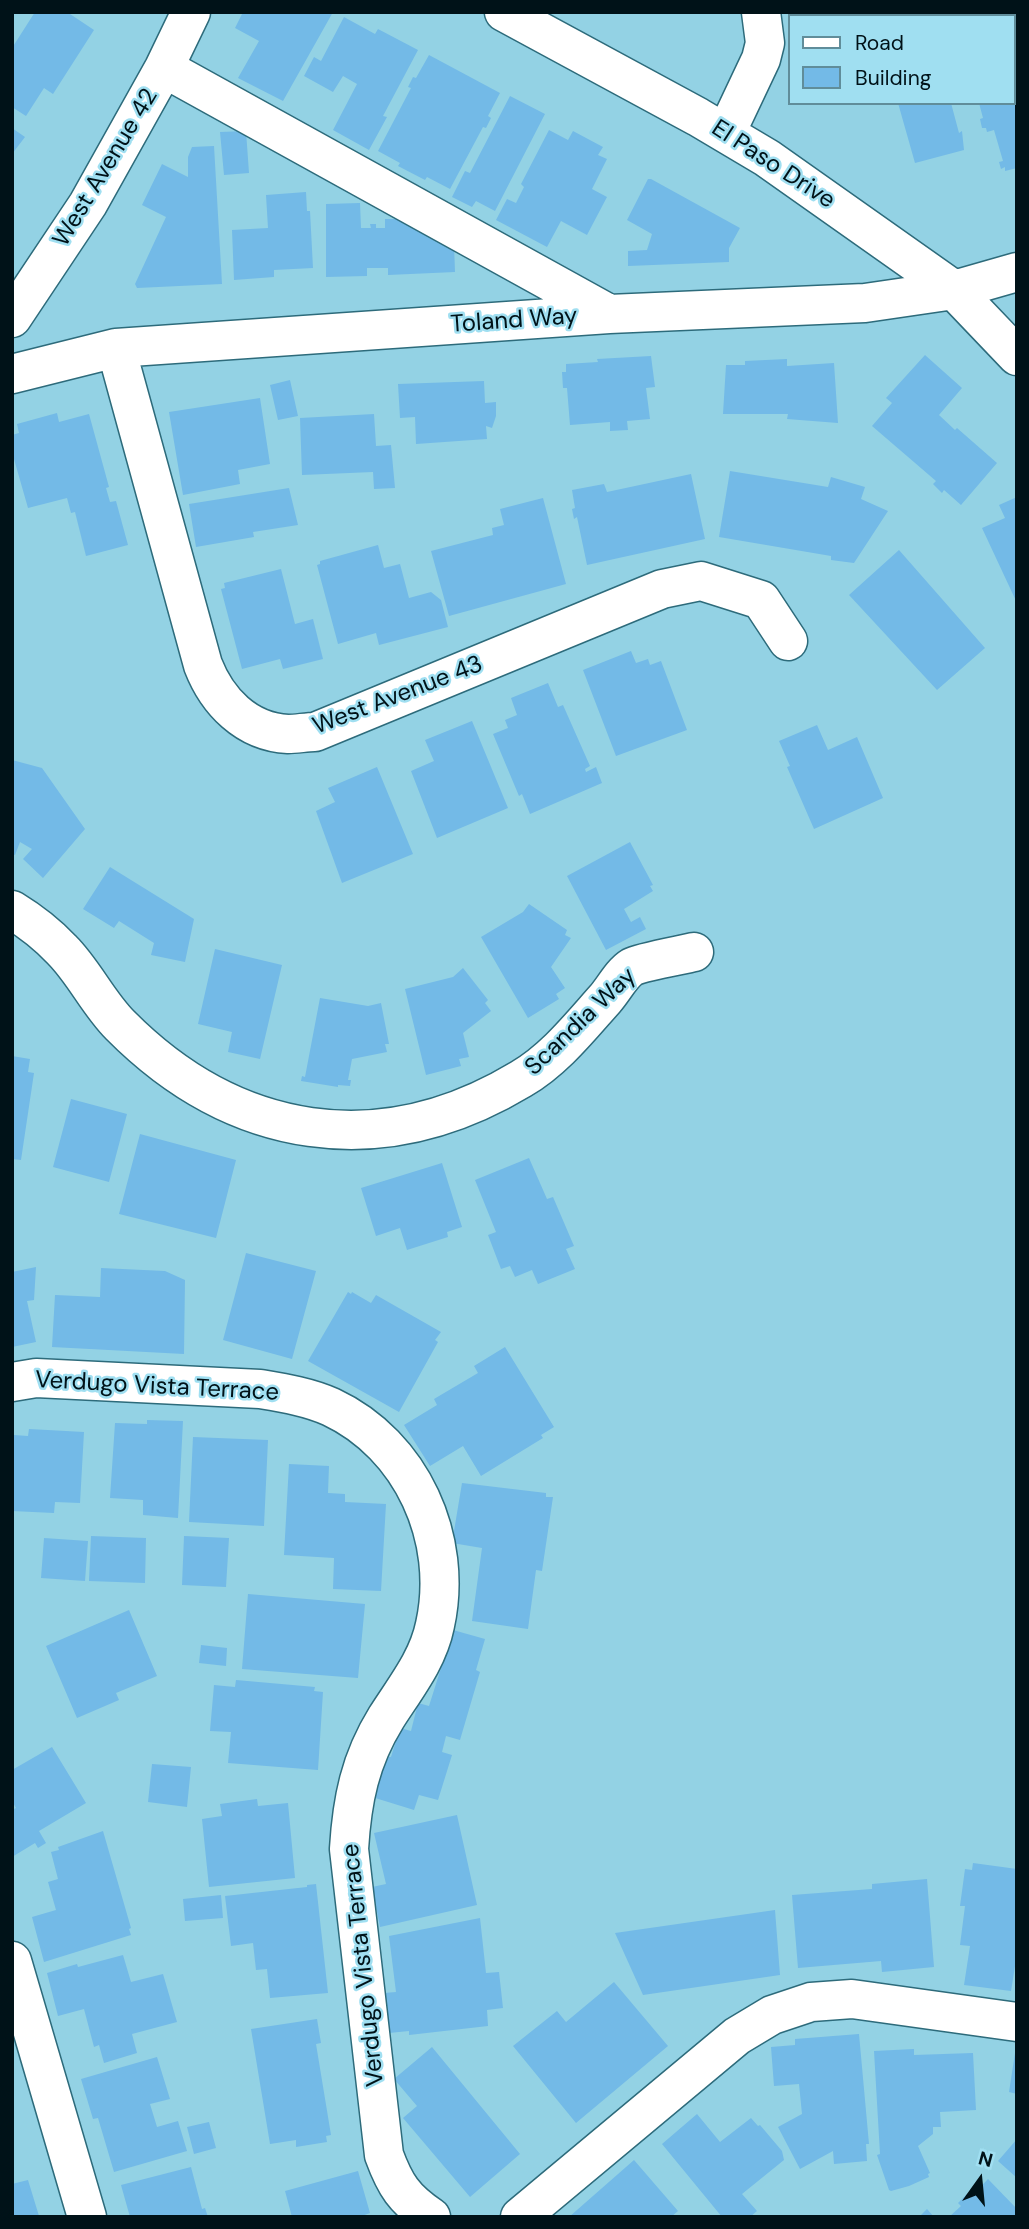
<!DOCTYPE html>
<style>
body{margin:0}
#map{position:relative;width:1029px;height:2229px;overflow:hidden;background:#93d2e4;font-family:"DM Sans",sans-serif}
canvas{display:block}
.frame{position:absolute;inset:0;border:14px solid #001218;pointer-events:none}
.legend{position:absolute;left:788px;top:14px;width:228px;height:91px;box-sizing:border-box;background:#a0dff1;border:2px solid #608d9a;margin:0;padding:9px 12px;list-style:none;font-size:21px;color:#001218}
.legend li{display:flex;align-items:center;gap:14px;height:35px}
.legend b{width:35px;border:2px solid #608d9a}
.north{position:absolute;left:945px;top:2145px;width:70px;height:70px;-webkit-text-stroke:5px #a0dff1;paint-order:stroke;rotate:15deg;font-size:19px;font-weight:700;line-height:28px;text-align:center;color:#001218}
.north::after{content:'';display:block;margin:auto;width:24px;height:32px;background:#001218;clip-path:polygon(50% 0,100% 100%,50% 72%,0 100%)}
</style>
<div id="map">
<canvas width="1029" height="2229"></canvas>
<div class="frame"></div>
<ul class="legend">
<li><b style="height:9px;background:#fff"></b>Road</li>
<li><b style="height:19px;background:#73bae7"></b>Building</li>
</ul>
<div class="north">N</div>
</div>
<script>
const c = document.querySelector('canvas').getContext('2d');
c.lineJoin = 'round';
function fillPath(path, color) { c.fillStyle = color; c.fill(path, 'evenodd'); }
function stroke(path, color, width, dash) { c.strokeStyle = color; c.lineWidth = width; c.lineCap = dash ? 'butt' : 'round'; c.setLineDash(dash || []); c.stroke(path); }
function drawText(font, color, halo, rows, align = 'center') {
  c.font = font + ' "DM Sans",sans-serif'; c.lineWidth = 5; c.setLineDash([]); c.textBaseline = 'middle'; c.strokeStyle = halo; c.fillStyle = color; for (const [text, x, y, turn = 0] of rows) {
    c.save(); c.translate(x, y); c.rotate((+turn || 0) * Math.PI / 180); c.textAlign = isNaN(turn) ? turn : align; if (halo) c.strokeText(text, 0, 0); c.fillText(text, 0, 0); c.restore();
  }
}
fillPath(new Path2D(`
 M35,12H67L94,30L53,94L44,88L26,116L12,107V48Z
 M243,12H333L283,101L238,78L259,41L235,28Z
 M797,12H854L855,16H798Z
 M872,12H893L894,16H873Z
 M955,12H1010L1011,16H956Z
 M344,17L375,34L378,29L418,50L383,116L387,117L369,150L333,130L357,84L343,76L333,92L304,76L314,57L321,61Z
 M1017,26V168L1005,171V167L1001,169L999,162L1003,161L994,130L987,132L986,128H982L980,119L983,118L979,103H1013V27Z
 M429,55L500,93L488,116L491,118L486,128L483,127L450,189L427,177L425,180L398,166L400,163L378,151L411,88L408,87L413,77L416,78Z
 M510,96L545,114L495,211L476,201L472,207L452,197L465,171L470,173Z
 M898,103H951L959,133L962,131L964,150L915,163Z
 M12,128L25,137L12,154Z
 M549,130L568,140L573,131L603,147L598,155L607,159L592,189L607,197L587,235L561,221L547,247L496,220L507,199L516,203L524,187L521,184Z
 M246,131L249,173L224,175L220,132Z
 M214,146L222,284L137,288L135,284L166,217L142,205L162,164L188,177V157L192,147Z
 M648,179H651L740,228L729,248V262L628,266V251L647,250L652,234L627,220Z
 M306,192L307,211H310L313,268L274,270V277L234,280L232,230L268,228L266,195Z
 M360,203L361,228H371L370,224H376V228H385V219H403V224L410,223L454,244L455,272L388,275V268H367V276L326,277V204Z
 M925,355L962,388L939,415L955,430L957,428L997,463L961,505L944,490L942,493L933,484L936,481L872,426L892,403L886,398Z
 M651,356L655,387L646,388L650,419L627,421L628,430L610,431V422L570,425L567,388H563L562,372H566V364L598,362L597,359Z
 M787,359V366L834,363L838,423L787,419L788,414H723L726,365H745V361Z
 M290,380L298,416L278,420L270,385Z
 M484,381L485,403L496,402V416L492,428L486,426L487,439L416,444L415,417L400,418L398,384Z
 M260,398L270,464L238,470L240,484L183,495L169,412Z
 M57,413L59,422L89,414L109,487L106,488L110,502L116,501L128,545L86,556L75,512L71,513L67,498L28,508L12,452V435L19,433L17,424Z
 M374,414L376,446L391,445L395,488L374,489L373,472L302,475L300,418Z
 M730,471L828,487L831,477L865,487L861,499L888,511L854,563L831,560V556L719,537Z
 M691,474L705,539L587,565L577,517L574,519L572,509L575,508L572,490L604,484L607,492Z
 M289,488L298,525L253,532L254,537L196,547L189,504Z
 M1017,497V603L982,528L1005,518L999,505Z
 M543,498L566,584L449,616L431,551L493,535L492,528L504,525L500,509Z
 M378,545L384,568L400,564L409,598L431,592L441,600L448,627L379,645L376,633L338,644L317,565L320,564V561Z
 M899,550L985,648L937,690L849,595Z
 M281,569L295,624L313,619L323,659L283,669L280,659L242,669L221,589L225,588L224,583Z
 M631,651L636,663L648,659L650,665L661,661L687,730L616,756L583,670Z
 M548,683L558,707L563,705L590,766L585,769L586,772L596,767L602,783L530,814L522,794L519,796L493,734L508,728L505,720L517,715L511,698Z
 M472,721L508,808L437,838L411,771L434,761L425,740Z
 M817,725L828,750L857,737L883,798L814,829L787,767L790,766L779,741Z
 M12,760L42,768L85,829L43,878L23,859L32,849L20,842L15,855L12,854Z
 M377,767L413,854L342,883L316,811L335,802L328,788Z
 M630,842L653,885L650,886L653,891L624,909L631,922L640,917L646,929L606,950L567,876Z
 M110,867L194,919L185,962L151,955L154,943L119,921L114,928L83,909Z
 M529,904L567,930L565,935L571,938L551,967L565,988L556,994L559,999L528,1018L481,937L523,912Z
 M215,949L282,965L260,1059L228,1052L232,1032L198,1024Z
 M463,968L488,1000L485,1003L491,1011L463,1033L469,1057L459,1059L461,1066L426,1075L405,989L453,977Z
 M320,998L368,1006L381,1003L389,1044H385L387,1052L352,1059L348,1080H351L350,1086L338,1085V1087L301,1081L302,1076L305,1077Z
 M12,1056L30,1059L28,1072L34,1073L21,1160L12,1159Z
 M71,1099L127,1114L109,1182L53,1167Z
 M140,1134L236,1160L216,1238L119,1214Z
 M529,1158L547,1199L553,1197L574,1246L566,1249L575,1269L538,1284L532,1270L515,1277L510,1266L501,1269L488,1235L496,1232L475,1180Z
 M442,1163L462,1227L447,1232L448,1237L407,1250L400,1228L376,1236L361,1188Z
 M246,1253L316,1271L292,1359L223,1340Z
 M36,1267L34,1300L27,1301L36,1342L12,1347V1272Z
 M101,1268L165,1271L185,1280L184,1354L52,1347L55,1295L100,1297Z
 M348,1292L351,1294L352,1292L371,1303L376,1295L441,1332L435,1340L438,1342L399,1412L308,1361Z
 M505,1347L554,1427L541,1435L543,1438L481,1476L463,1446L430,1466L404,1425L437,1405L434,1399L478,1373L474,1366Z
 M147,1420L183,1421L178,1518L143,1515V1500L110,1498L115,1423L147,1424Z
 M29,1429L84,1432L80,1503L55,1502L54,1513L12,1511L14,1435L28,1436Z
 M193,1437L268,1440L264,1526L189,1522Z
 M289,1464L329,1466L328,1493L345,1494V1502L386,1504L381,1591L333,1589L334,1558L284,1555Z
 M462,1483L546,1493V1497H553L542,1571L536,1570L528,1629L472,1621L482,1548L452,1543Z
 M91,1536L146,1538L145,1583L89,1581Z
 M184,1536L229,1538L226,1587L182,1585Z
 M44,1538L88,1541L85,1581L41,1578Z
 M248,1594L365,1604L358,1678L242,1669Z
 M129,1610L157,1676L116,1693L119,1700L77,1718L46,1646Z
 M453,1630L485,1639L476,1670L480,1672L460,1740L446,1736L442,1752L452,1755L438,1800L419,1795L414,1810L372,1797L385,1756L391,1757L400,1728L411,1731L418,1703L429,1706Z
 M201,1645L227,1648L226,1666L199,1663Z
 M236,1680L315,1687L314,1691L323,1692L318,1770L228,1763L231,1732L210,1731L214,1685L235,1687Z
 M52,1747L86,1803L39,1831L46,1843L38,1848L35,1843L12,1857V1810L16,1808L12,1801V1770Z
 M152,1764L191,1767L187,1807L148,1802Z
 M257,1799L258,1806L288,1803L295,1878L209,1887L202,1819L222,1816L220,1804Z
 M457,1815L477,1905L380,1927L372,1887L386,1884L374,1833Z
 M103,1831L131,1928L129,1929L131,1935L44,1962L32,1917L56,1910L48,1882L58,1879L51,1852L59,1850L58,1847Z
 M973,1863L1017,1869V1954L1011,1991L964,1985L970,1946L960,1945L965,1906H960L965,1869L972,1870Z
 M927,1879L934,1967L882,1972L881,1961L798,1968L792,1895L872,1889V1884Z
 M316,1884L328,1993L270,1998L267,1969L256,1970L253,1943L231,1946L225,1896L307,1887V1885Z
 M221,1895L223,1918L185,1921L183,1899Z
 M775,1910L780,1975L643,1995L615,1933Z
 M480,1918L486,1973L499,1972L503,2008L487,2010L488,2026L409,2035V2031L389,2033L384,1993L396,1992L389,1936Z
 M123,1955L131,1982L163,1974L177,2022L132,2034L137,2053L104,2063L99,2045L94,2047L84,2009L58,2016L47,1973L77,1964L78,1967Z
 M614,1982L668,2046L576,2123L513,2046L557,2011L566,2022Z
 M317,2019L321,2043L316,2044L331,2135L326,2136L327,2142L296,2147V2140L270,2144L251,2029Z
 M859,2034L869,2144H866L867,2161L834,2164L833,2151L800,2169L778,2127L802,2114L799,2084L774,2086L771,2047L795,2045V2039Z
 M432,2047L520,2154L470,2197L403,2118L417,2106L394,2079Z
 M914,2049V2055L973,2053L976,2110L940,2112L941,2127H933V2134L918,2146L930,2173L928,2174L929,2177L909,2186L891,2191L889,2190L877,2155L880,2154L874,2051Z
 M1015,2053H1017V2094L1009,2092Z
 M157,2057L170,2099L150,2104L157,2127L178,2121L187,2151L114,2172L98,2118L93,2119L81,2079Z
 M697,2114L720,2142L751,2118L758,2126L760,2125L782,2151L784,2160L742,2194L757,2211L750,2217H722L662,2144Z
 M209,2122L216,2148L194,2154L187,2127Z
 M1017,2139V2178L998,2161Z
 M634,2160L678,2211L671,2217H569Z
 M191,2167L202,2209L205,2208L208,2217H130L121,2185Z
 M358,2171L370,2213L359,2217H292L285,2191Z
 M988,2179L1017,2209V2217H949L961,2206L958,2203L967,2194L970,2198Z
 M28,2180L39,2216L12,2217V2184Z
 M927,2209L934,2217H919Z`), '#73bae7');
const minor = new Path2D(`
 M504,12L698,117L767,158L954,290L1017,356
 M164,68L609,314
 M726,133L761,59L765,43L761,12
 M12,318L88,204L164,68L191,12
 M116,348L203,665C217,701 246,732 288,734C297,734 306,732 315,732L662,589L701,581L761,600L788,641
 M12,374L116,348L609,314L865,303L954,290L1017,272
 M12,910C30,921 47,934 62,950C84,972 98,1003 120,1025C234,1140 380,1164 521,1079C554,1060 580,1027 605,999C613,990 622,973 632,967C641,962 682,955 694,952
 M12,1382L36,1378L260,1389C284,1393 309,1397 331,1407C412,1445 454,1539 435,1625C428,1660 405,1688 386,1718C360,1760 352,1800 349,1849L384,2155C395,2185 404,2199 431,2217
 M12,1961L87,2217
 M520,2217L737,2036L772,2015L811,2002L852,1999L1017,2022`);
stroke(minor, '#2d6b7b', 41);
stroke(minor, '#fff', 38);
drawText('24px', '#001218', '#a0dff1', [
 ["El Paso Drive",773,165,33],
 ["West Avenue 42",106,168,-59],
 ["Toland Way",514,321,-4],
 ["West Avenue 43",398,696,-21],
 ["Scandia Way",581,1022,-44],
 ["Verdugo Vista Terrace",157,1387,3],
 ["Verdugo Vista Terrace",364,1965,-96]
]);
</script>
